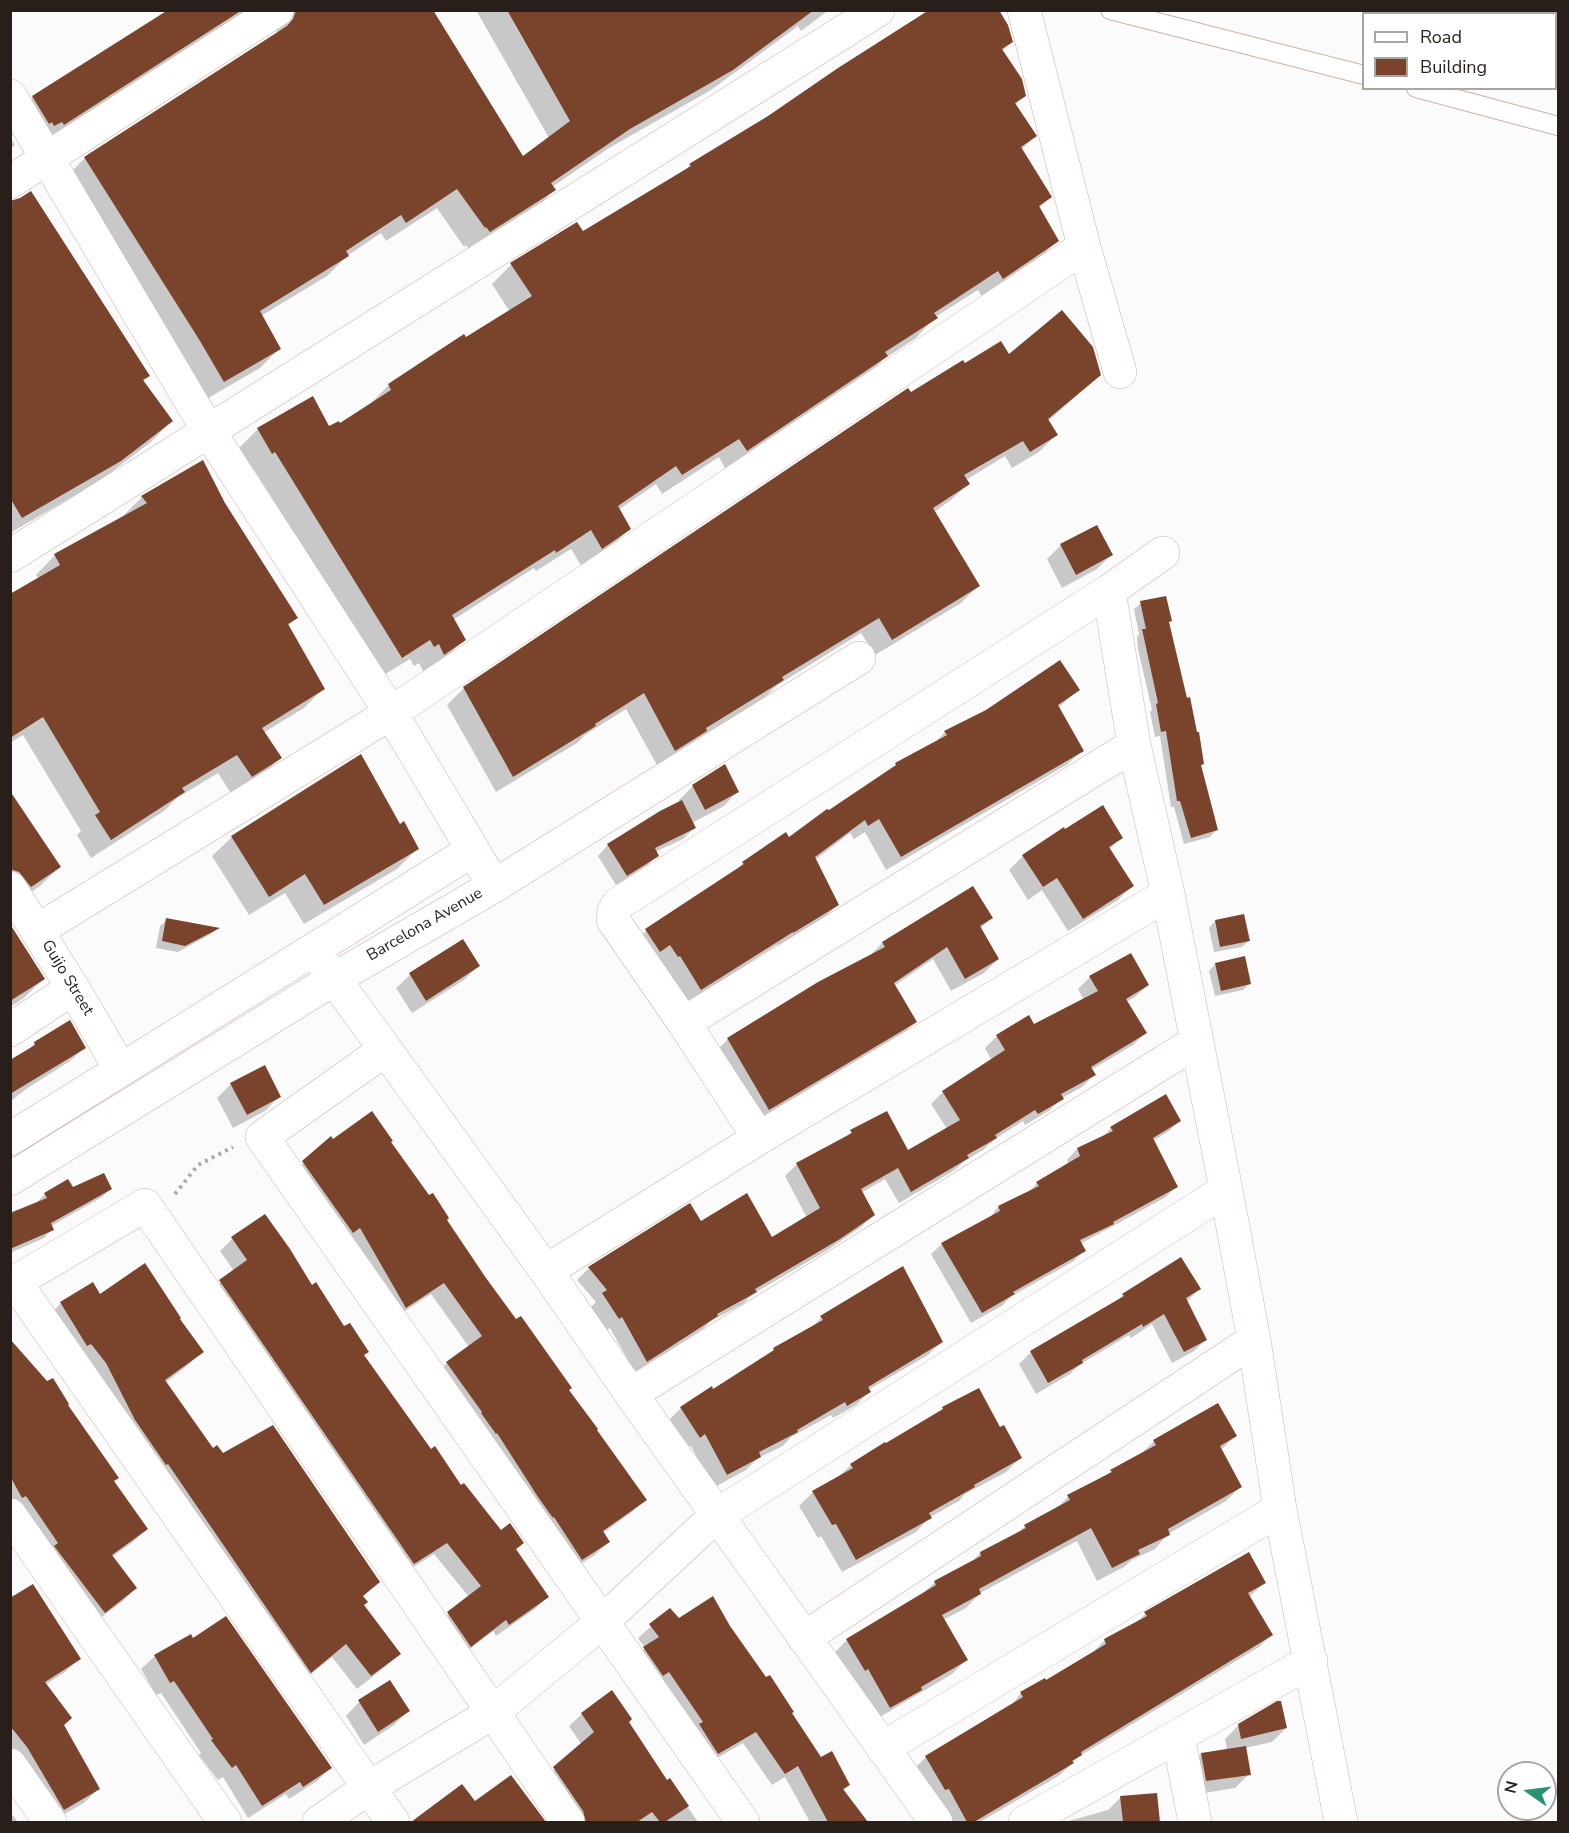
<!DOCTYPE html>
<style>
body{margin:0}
#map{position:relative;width:1569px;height:1833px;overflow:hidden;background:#fbfbfb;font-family:"Nunito Sans",sans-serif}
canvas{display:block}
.frame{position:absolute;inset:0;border:12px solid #281e1a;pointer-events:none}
.legend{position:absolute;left:1362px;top:12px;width:195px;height:78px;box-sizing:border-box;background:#fff;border:2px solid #a9a5a3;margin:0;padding:8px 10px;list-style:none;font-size:18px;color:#281e1a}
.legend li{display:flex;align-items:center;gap:12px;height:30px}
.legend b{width:30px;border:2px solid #a9a5a3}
.north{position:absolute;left:1497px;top:1761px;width:60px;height:60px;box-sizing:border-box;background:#fff;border:2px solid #a9a5a3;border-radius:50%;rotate:284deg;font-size:16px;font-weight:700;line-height:24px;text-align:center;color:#281e1a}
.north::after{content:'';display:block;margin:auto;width:21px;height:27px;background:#289271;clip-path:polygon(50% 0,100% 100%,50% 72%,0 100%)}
</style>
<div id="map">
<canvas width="1569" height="1833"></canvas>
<div class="frame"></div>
<ul class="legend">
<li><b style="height:8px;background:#fff"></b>Road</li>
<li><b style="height:16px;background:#7a442c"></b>Building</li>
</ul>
<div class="north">N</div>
</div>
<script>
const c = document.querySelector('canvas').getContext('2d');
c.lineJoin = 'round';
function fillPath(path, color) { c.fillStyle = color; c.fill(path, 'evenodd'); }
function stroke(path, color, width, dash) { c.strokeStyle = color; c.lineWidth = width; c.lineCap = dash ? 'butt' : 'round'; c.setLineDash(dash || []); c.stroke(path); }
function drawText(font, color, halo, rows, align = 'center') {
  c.font = font + ' "Nunito Sans",sans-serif'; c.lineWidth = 6; c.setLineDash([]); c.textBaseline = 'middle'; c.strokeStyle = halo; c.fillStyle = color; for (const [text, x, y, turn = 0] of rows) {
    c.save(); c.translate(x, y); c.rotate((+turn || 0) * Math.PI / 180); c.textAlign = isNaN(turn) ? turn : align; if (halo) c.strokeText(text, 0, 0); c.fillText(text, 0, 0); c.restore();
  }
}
fillPath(new Path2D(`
 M171,10H256L44,144L13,117L33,97Z
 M256,10H319L522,158L549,138L476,10H829L801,31L798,26L711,90L609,148L552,187L554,190L534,210L470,251L466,245L464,247L437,208L386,241L381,233L347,256L327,276L261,316L279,349L260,368L203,401L65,178L85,158L276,35L277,30L273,19Z
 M1011,42L1002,51L1025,95L1015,105L1035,136L1021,150L1050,197L1039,208L1057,241L1038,260L983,298L978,290L935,317L916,338L884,359L866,376L726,470L719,457L662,494L656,484L618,510L629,529L609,549L582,567L571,549L536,571L534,568L453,620L464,640L444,659L424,673L419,663L414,666L410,659L382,676L255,471L252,472L238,449L258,429L329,428L339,425L369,405L388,386L432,356L466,339L510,312L492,284L511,265L582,233L682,174L690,165Z
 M10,137L15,145L10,149Z
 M10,202L148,376L142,382L171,421L151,442L98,482L10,533Z
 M1009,357L1100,375L1048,421L1056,435L1039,452L1012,468L1005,456L966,480L968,484L951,500L934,512L978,586L961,603L875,655L861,633L776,686L765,697L697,739L689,747L658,767L626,709L585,735L577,743L496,792L447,705L464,688L908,390L910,394L964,365Z
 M142,497L224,504L296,618L288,626L323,689L304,708L263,733L280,758L261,777L232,795L218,773L177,798L164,811L91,858L77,835L81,831L23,735L10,743V596L39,579L36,575L55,555L124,518L123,516Z
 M1061,545L1111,555L1097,569L1062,588L1047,559Z
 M1141,603L1168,623L1202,764L1199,767L1216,830L1210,837L1184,844L1174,807H1171L1160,736L1155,737L1150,712L1152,710L1138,649L1137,637L1139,634L1134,609Z
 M1078,690L1058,708L1082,750L1068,764L886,870L865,832L854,839L850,833L815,860L837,905L823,919L779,946L778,944L687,1003L632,944L646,931L733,874L743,863L789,839L933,745L945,732Z
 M693,786L737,792L724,806L692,823L694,828L683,839L655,852L657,855L647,866L616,885L598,856L608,845L680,803L679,800Z
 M10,794L59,867L40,886L12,905Z
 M400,826L417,849L397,869L304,924L285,893L249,915L212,856L232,837Z
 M1121,837L1109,850L1132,886L1118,900L1068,931L1042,890L1028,900L1009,870L1023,856Z
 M973,888L991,918L980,929L998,959L984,973L951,991L933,959L894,986L915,1022L901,1036L755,1123L714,1053L728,1039L870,956L882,943Z
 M167,920L217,929L211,934L178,952L156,948L160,926Z
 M1215,921L1248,941L1242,947L1214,952L1209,928Z
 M10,927L43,979L24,998L10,1007Z
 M462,941L478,966L464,980L412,1013L396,988L410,975Z
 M1215,964L1250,983L1243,990L1215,996L1209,971Z
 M1090,977L1148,985L1135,997L1126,1002L1145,1033L1133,1045L1091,1070L1094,1075L1082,1087L1062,1098L1050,1110L1025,1125L1023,1121L995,1139L983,1150L963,1162L955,1170L899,1203L885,1179L861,1193L873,1215L861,1227L826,1251L753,1294L743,1304L711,1321L704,1328L635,1373L610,1328L607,1330L591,1307L596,1302L577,1280L589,1268L701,1223L771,1239L807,1218L785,1176L797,1164L843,1140L851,1132L907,1152L947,1129L931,1104L943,1092L992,1061L985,1048L997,1036L1034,1026L1084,1000L1078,989Z
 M35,1043L84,1048L70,1061L26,1089L10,1102V1062L25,1053Z
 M231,1084L279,1097L265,1111L233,1128L217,1098Z
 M1179,1121L1169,1131L1153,1141L1176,1186L1166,1197L1080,1244L1084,1250L1074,1261L1010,1297L1003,1305L971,1323L931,1254L942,1244L989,1219L998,1207L1027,1194L1037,1183L1069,1164L1067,1160L1077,1149L1102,1138L1111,1128Z
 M331,1139L332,1141L389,1143L485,1279L645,1499L632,1512L603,1533L608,1542L595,1555L569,1571L435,1375L447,1363L469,1347L431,1294L393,1319L290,1175Z
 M68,1181L72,1189H110L102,1197L51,1226L52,1229L44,1238L10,1253V1214L36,1203L45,1194Z
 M232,1239L311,1287L431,1451L515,1550L547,1597L535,1609L496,1636L493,1631L458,1658L436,1625L469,1597L434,1554L401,1575L208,1293L234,1271L220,1251Z
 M1181,1259L1199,1289L1187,1301L1205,1340L1194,1351L1172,1363L1152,1324L1131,1338L1129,1335L1079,1365L1070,1374L1036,1394L1019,1364L1031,1352L1117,1302L1123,1295Z
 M100,1296L178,1319L202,1351L188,1365L165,1383L212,1450L222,1455L378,1581L362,1597L363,1606L399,1654L385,1667L357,1689L332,1657L297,1685L48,1317L61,1303Z
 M821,1318L941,1342L928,1355L868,1390L869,1392L856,1405L833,1418L831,1415L791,1437L783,1446L758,1458L746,1470L713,1488L691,1446L686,1450L668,1421L681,1408L713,1391L767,1357L774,1350L810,1329Z
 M10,1357L113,1482L146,1529L133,1542L112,1557L135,1588L123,1601L91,1625L10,1509Z
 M943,1409L999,1429L1020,1458L1006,1472L965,1494L959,1501L930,1517L916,1532L842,1572L821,1536L818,1538L799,1506L813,1492L836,1479L851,1465L937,1414Z
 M1235,1436L1221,1450L1240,1487L1226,1501L1168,1534L1155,1549L1132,1560L1124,1567L1097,1581L1077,1541L980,1593L966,1608L943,1620L966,1660L952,1674L875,1720L833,1654L847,1640L922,1594L935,1582L971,1563L980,1553L1016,1535L1025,1526L1055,1510L1068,1497L1140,1455L1154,1441Z
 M1264,1583L1249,1597L1271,1635L1259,1647L1078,1757L1060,1775L980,1822H949L914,1769L926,1757L1010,1707L1021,1693L1045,1680L1046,1682L1093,1652L1105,1640L1135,1624L1145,1614Z
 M10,1591L15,1598L79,1659L65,1672L45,1685L63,1726L98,1789L84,1803L50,1822L10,1758Z
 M670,1610L678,1620L729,1627L820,1759L849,1785L843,1791L866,1822H810L785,1777L772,1785L743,1743L705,1765L632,1661L645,1648L638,1638Z
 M155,1656L330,1768L317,1781L289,1799L286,1794L248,1818L223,1777L218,1780L199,1755L201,1753L161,1693L156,1695L141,1669Z
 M359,1702L408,1711L394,1725L364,1745L346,1716Z
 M582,1714L627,1722L666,1782L669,1780L698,1822H570L542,1781L582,1745L569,1726Z
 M1239,1725L1286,1728L1272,1742L1245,1748L1249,1774L1235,1788L1192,1795L1187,1768L1201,1754L1227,1750L1225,1739Z
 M511,1777L544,1822H415L423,1815L474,1803Z
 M1155,1794L1158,1822H1065L1108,1810L1121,1797Z
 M10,1812L18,1822H10Z`), '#0003');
fillPath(new Path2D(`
 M168,10H242L64,125L62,122L54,126L52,122L49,124L32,96Z
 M296,10H433L523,156L570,121L507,10H814L733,70L630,129L551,183L556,190L490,232L486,227L485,228L457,189L406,223L401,215L346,251L349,256L260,311L281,349L224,382L200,341L84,157L287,26L293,19Z
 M929,10H999L1008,25L1013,42L1002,49L1022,79L1026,96L1015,103L1037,136L1021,147L1052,197L1039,206L1059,241L1003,279L998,271L934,313L938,318L885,352L888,356L747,451L739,439L682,475L676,466L618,506L631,529L602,549L591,530L556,553L555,550L452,615L466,640L444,655L439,644L434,647L430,640L402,658L275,452L272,454L257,428L313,396L329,426L339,421L340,423L391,390L388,384L432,355L464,334L466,337L532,296L510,263L577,222L583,231L691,166L689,164L768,116L838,68Z
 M31,191L150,376L143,380L173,421L121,461L22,518L10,498V201L20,198Z
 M1062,310L1093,347L1101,375L1048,419L1058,435L1030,452L1023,441L964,475L970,484L933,508L980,586L892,640L879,618L782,677L784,680L706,728L707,731L675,751L644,693L595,724L596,726L513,777L463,687L908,388L911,392L963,360L965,363L1001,341L1009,354Z
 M203,460L225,503L298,618L288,624L325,689L262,728L282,758L252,777L237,755L182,788L185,792L111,840L95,815L100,812L43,717L10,738V594L60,565L54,554L147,503L141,496Z
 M1097,525L1113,555L1076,575L1060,544Z
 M1166,596L1172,621L1169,622L1187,698L1190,697L1197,732H1199L1204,764L1201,765L1218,830L1191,838L1180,801H1177L1166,731L1161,732L1156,704L1158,703L1142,629H1146L1140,601Z
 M1060,660L1080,690L1058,705L1084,751L901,857L879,819L868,826L865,820L815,857L839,905L793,933V932L701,990L680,956L678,957L670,945L660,952L645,929L744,864L742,862L786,832L789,837L827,809L829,810L896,765L895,763L947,735L944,731L986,710Z
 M361,754L400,824L404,821L419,849L324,905L305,874L269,897L231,836Z
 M725,764L739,792L705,810L692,785Z
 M10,791L61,867L31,887L19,872L10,869Z
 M682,800L696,828L655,848L659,856L627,876L607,844L660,811Z
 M1103,805L1123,838L1109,847L1134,886L1083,919L1057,878L1043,887L1022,855L1064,827L1065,829Z
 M973,886L993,918L980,926L999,959L965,979L947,947L894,983L917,1022L769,1110L727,1038L818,982L885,947L882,942Z
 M1244,914L1250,941L1220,947L1215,920Z
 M166,918L220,928L185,946L162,941Z
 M10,924L45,979L10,1001Z
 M463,939L480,966L426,1001L409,973Z
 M1131,953L1149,985L1126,999L1147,1033L1091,1067L1096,1075L1061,1094L1064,1099L1038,1114L1035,1110L995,1135L997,1138L967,1155L969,1158L911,1192L898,1168L861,1189L875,1215L840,1239L755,1289L757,1292L717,1314L718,1316L647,1362L622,1317L619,1319L602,1293L607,1290L588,1267L690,1203L701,1221L747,1193L772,1237L820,1208L796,1163L852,1133L850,1130L887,1111L908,1150L960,1120L942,1091L1005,1050L996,1035L1029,1015L1034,1024L1098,991L1089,976Z
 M1245,956L1251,984L1221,991L1215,963Z
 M70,1020L86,1048L10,1094V1060L35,1045L34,1042Z
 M265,1065L281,1097L247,1115L230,1083Z
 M1166,1094L1181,1121L1153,1138L1178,1187L1113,1222L1114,1224L1080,1240L1086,1251L1013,1292L1015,1294L982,1313L941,1243L1000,1211L998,1206L1039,1186L1036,1182L1080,1156L1077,1148L1113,1131L1110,1127Z
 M372,1111L393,1141L391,1142L429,1195L433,1193L449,1218L447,1220L486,1278L516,1319L521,1316L572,1388L569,1390L598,1429L597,1430L647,1500L603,1531L610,1542L582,1560L554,1517L553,1518L538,1497L497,1433L496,1434L481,1413L482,1412L446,1362L482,1336L444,1283L406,1308L360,1228L353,1233L302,1161L331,1136L333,1139Z
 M104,1173L112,1189L51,1223L54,1230L10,1249V1213L47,1198L44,1193L68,1179L73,1187Z
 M265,1214L290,1249L312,1285L316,1282L344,1326L350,1323L369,1352L364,1355L431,1449L435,1446L461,1485L464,1483L501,1530L510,1523L524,1543L516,1549L549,1597L509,1625L506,1620L471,1647L447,1612L481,1586L447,1543L414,1564L219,1280L247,1260L231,1237Z
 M1181,1257L1201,1289L1186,1298L1207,1340L1184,1352L1164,1314L1143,1327L1142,1324L1082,1360L1083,1363L1048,1383L1030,1351L1124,1296L1122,1294Z
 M145,1263L181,1318L180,1319L204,1352L165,1380L213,1448L217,1445L223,1453L273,1425L380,1582L363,1596L368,1602L364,1605L401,1654L371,1676L346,1644L311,1673L168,1464L166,1465L135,1420L106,1363L91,1344L87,1346L60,1302L93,1282L100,1294Z
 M903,1266L943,1342L868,1387L871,1392L847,1406L845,1402L797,1430L798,1432L759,1452L761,1457L727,1475L705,1434L700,1438L680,1407L712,1386L713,1389L774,1350L773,1348L823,1320L820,1316Z
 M10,1339L47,1381L53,1378L69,1404L68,1405L119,1478L114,1481L148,1529L112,1555L137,1588L105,1613L54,1546L58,1543L26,1496L22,1498L10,1476Z
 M979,1388L1000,1427L1004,1425L1022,1458L974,1485L975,1487L929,1513L932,1518L856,1560L836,1524L832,1525L812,1491L853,1468L850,1464L885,1442L886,1443L943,1409L942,1407Z
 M1218,1403L1237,1436L1220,1446L1242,1487L1168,1529L1170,1535L1138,1550L1140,1554L1112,1568L1091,1528L979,1589L981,1594L942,1615L968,1660L921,1687L922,1690L890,1708L868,1669L865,1671L846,1639L936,1585L934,1581L981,1556L980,1552L1026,1528L1024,1525L1070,1500L1067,1495L1112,1472L1110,1470L1156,1445L1153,1440Z
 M1249,1552L1266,1583L1248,1593L1273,1635L1081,1752L1082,1755L1072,1761L1074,1763L974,1822H967L949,1789L945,1790L925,1756L1023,1697L1020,1692L1045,1678L1046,1680L1106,1644L1104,1639L1147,1616L1144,1612Z
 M33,1584L81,1659L45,1682L72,1718L64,1725L100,1789L64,1810L27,1747L10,1726V1598Z
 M713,1596L730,1626L766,1677L770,1675L794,1712L792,1713L821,1757L832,1751L850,1785L843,1789L868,1822H828L798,1766L785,1774L756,1732L718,1754L699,1724L703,1722L669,1672L663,1676L643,1647L659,1637L649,1624L670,1608L679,1618Z
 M226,1616L332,1768L303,1787L300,1782L262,1806L236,1765L232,1768L211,1740L213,1739L174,1681L170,1683L154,1655L191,1634L193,1638Z
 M390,1680L410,1711L378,1732L358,1700Z
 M612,1690L632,1719L629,1722L667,1780L670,1778L689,1806L665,1822H660L652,1812L637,1822H586L583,1811L553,1767L594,1732L581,1713Z
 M1277,1701H1281L1287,1728L1241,1739L1238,1724Z
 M1246,1746L1251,1775L1206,1781L1201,1753Z
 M511,1775L546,1822H411L462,1784L475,1801Z
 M1157,1793L1160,1822H1123L1120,1796Z`), '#7a442c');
const lane = new Path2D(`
 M1110,10L1364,75
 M1416,88L1558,126`);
const street = new Path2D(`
 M10,96L208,430L391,713L473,850
 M10,182L277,10
 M1084,247L1120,372
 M10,556L878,10
 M1109,591L1134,745L1168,894L1226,1190L1254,1340L1280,1509L1341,1822
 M494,886L859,658
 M10,888L73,988L121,1070
 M38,930L391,713L1084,247L1024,10
 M314,951L546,1271L631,1394L936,1822
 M684,1023L1134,745
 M10,1030L73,988
 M385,1050L262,1137L743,1822
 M759,1138L684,1023L613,920L614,911L618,904L1109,591L1163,553
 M546,1271L759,1138L1168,894
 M15,1282L393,1822
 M10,1285L145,1205L568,1822
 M631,1394L1196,1042
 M10,1515L225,1822
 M804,1638L1254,1340
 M1178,1736L1195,1822
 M883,1748L1280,1509
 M10,1765L50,1822
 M319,1822L370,1787L492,1713L602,1622L716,1516L1226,1190
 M1025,1822L1311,1661`);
const secondary = new Path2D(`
 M10,1139L473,850L494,886L334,979L10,1179`);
stroke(lane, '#cdb2a7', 20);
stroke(street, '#cdb2a7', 34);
stroke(secondary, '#cdb2a7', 34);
stroke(new Path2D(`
 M175,1194L198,1165L233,1147`), '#adaaa8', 4, [3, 4.5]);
stroke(lane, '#fff', 18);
stroke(street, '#fff', 33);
stroke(secondary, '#fff', 33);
drawText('16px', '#281e1a', '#fff', [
 ["Barcelona Avenue",425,925,-30],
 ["Guijo Street",67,978,59]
]);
</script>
